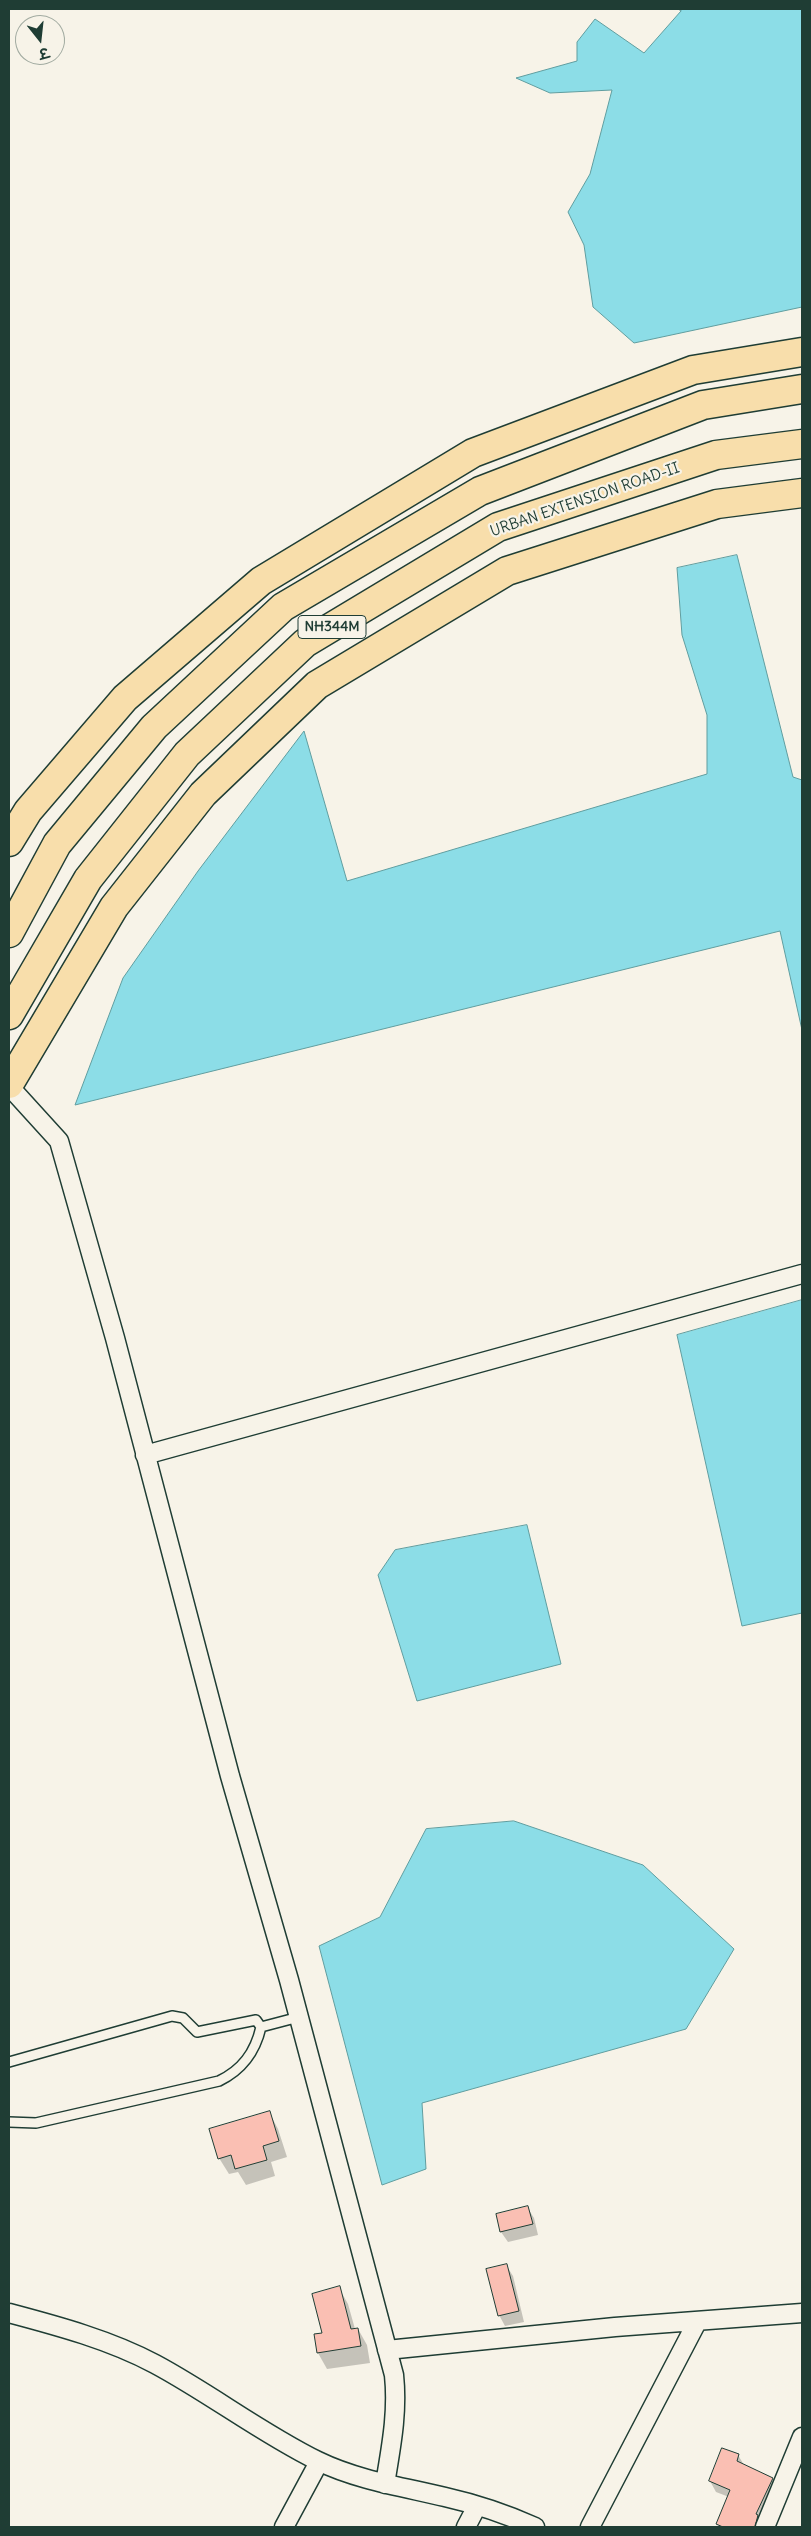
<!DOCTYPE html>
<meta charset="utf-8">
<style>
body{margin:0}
#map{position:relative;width:811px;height:2536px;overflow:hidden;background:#f7f3e8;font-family:Delius,"Playpen Sans Deva",sans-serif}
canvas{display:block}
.frame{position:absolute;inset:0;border:10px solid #1f3d34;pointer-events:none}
.north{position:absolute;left:15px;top:15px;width:50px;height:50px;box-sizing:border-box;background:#f7f3e8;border:1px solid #a1aaa0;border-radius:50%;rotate:164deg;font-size:14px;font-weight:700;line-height:20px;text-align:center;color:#1f3d34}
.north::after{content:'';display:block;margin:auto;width:18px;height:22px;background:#1f3d34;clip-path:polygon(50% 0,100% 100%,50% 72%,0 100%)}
</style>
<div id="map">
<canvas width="811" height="2536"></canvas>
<div class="frame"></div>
<div class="north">उ</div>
</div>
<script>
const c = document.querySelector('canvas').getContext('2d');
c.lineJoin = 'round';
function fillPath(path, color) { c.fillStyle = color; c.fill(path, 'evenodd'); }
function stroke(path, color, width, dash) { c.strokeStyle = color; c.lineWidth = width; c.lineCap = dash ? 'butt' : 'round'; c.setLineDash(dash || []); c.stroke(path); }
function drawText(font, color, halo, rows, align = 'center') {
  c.font = font + ' Delius,sans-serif'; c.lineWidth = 4.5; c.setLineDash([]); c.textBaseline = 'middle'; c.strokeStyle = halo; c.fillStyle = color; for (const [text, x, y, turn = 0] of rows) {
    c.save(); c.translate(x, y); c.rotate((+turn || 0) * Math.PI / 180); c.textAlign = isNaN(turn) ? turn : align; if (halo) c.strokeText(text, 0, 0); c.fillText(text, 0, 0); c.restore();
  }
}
const water = new Path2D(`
 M678,9H802V307L634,343L593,307L584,245L568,212L590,174L612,90L550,93L516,78L577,61V42L595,19L644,53L681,11Z
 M737,555L793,777L802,780V1030L780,931L75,1105L123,978L198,871L304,731L347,881L707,774V715L682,635L677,568Z
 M802,1300V1613L742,1626L677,1335Z
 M527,1525L561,1664L417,1701L378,1575L395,1550Z
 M514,1821L643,1865L734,1949L686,2029L422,2103L426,2169L382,2185L319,1946L380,1917L426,1829Z`);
fillPath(water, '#8cdde7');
stroke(water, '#609d9f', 1);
fillPath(new Path2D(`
 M269,2112L278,2129L287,2157L271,2162L275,2176L246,2185L238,2172L229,2174L219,2158Z
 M527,2207L534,2218L538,2235L508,2242L501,2232L497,2215Z
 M506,2265L513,2276L524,2322L505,2326L499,2315Z
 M339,2288L348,2304L355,2329H358L367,2345L370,2363L327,2369L318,2353Z
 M738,2455L744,2465L773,2479L779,2489L764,2527H719L717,2524L729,2497L716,2492L710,2481Z`), '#0003');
const building = new Path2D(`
 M270,2111L279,2141L263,2146L267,2160L235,2169L231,2155L218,2159L209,2129Z
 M528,2206L533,2224L500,2232L496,2214Z
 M507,2264L519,2311L498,2316L486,2269Z
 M340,2286L351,2329L358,2328L361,2346L317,2353L314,2334L322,2333L312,2294Z
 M722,2448L739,2454L737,2461L773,2478L756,2514L758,2515L755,2527H723L716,2524L730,2490L709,2481Z`);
fillPath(building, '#fabfb3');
stroke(building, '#1f3d34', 1);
const service = new Path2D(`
 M261,2027L299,2017
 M9,2062L172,2016L183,2018L197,2032L256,2020L261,2027C255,2053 242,2070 219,2081L36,2123L9,2122`);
const minor = new Path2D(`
 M9,1086L59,1141L115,1338L230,1776L289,1980L394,2375C398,2413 391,2447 385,2484
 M145,1455L802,1274
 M9,2313C58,2326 110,2340 155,2364C211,2394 261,2433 318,2461C357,2480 403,2487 445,2497C476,2504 506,2514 535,2527
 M387,2350L615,2327L802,2313
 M284,2527L319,2462
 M466,2527L477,2506
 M590,2527L697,2322
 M765,2527L802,2437`);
const primary = new Path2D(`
 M9,842L28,811L125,698L261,581L473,453L693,370L802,352
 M9,1084L114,907L203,794L317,685L507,571L717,504L802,493`);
const trunk = new Path2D(`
 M9,933L57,844L154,727L283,607L480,491L703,405L802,389
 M9,1015L88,879L187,754L305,643L498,527L716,455L802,444`);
stroke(service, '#1f3d34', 12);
stroke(minor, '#1f3d34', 21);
stroke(primary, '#1f3d34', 31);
stroke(trunk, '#1f3d34', 31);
stroke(service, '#f7f3e8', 9);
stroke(minor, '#f7f3e8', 18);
stroke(primary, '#f8deab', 28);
stroke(trunk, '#f8deab', 28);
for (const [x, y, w] of [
 [332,627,68]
]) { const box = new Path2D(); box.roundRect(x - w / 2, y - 11.5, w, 23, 4); c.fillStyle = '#f7f3e8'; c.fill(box); stroke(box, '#1f3d34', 1); }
drawText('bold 14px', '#1f3d34', null, [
 ["NH344M",332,627]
]);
drawText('15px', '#1f3d34', '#f7f3e8', [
 ["URBAN EXTENSION ROAD-II",585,500,-19]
]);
</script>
